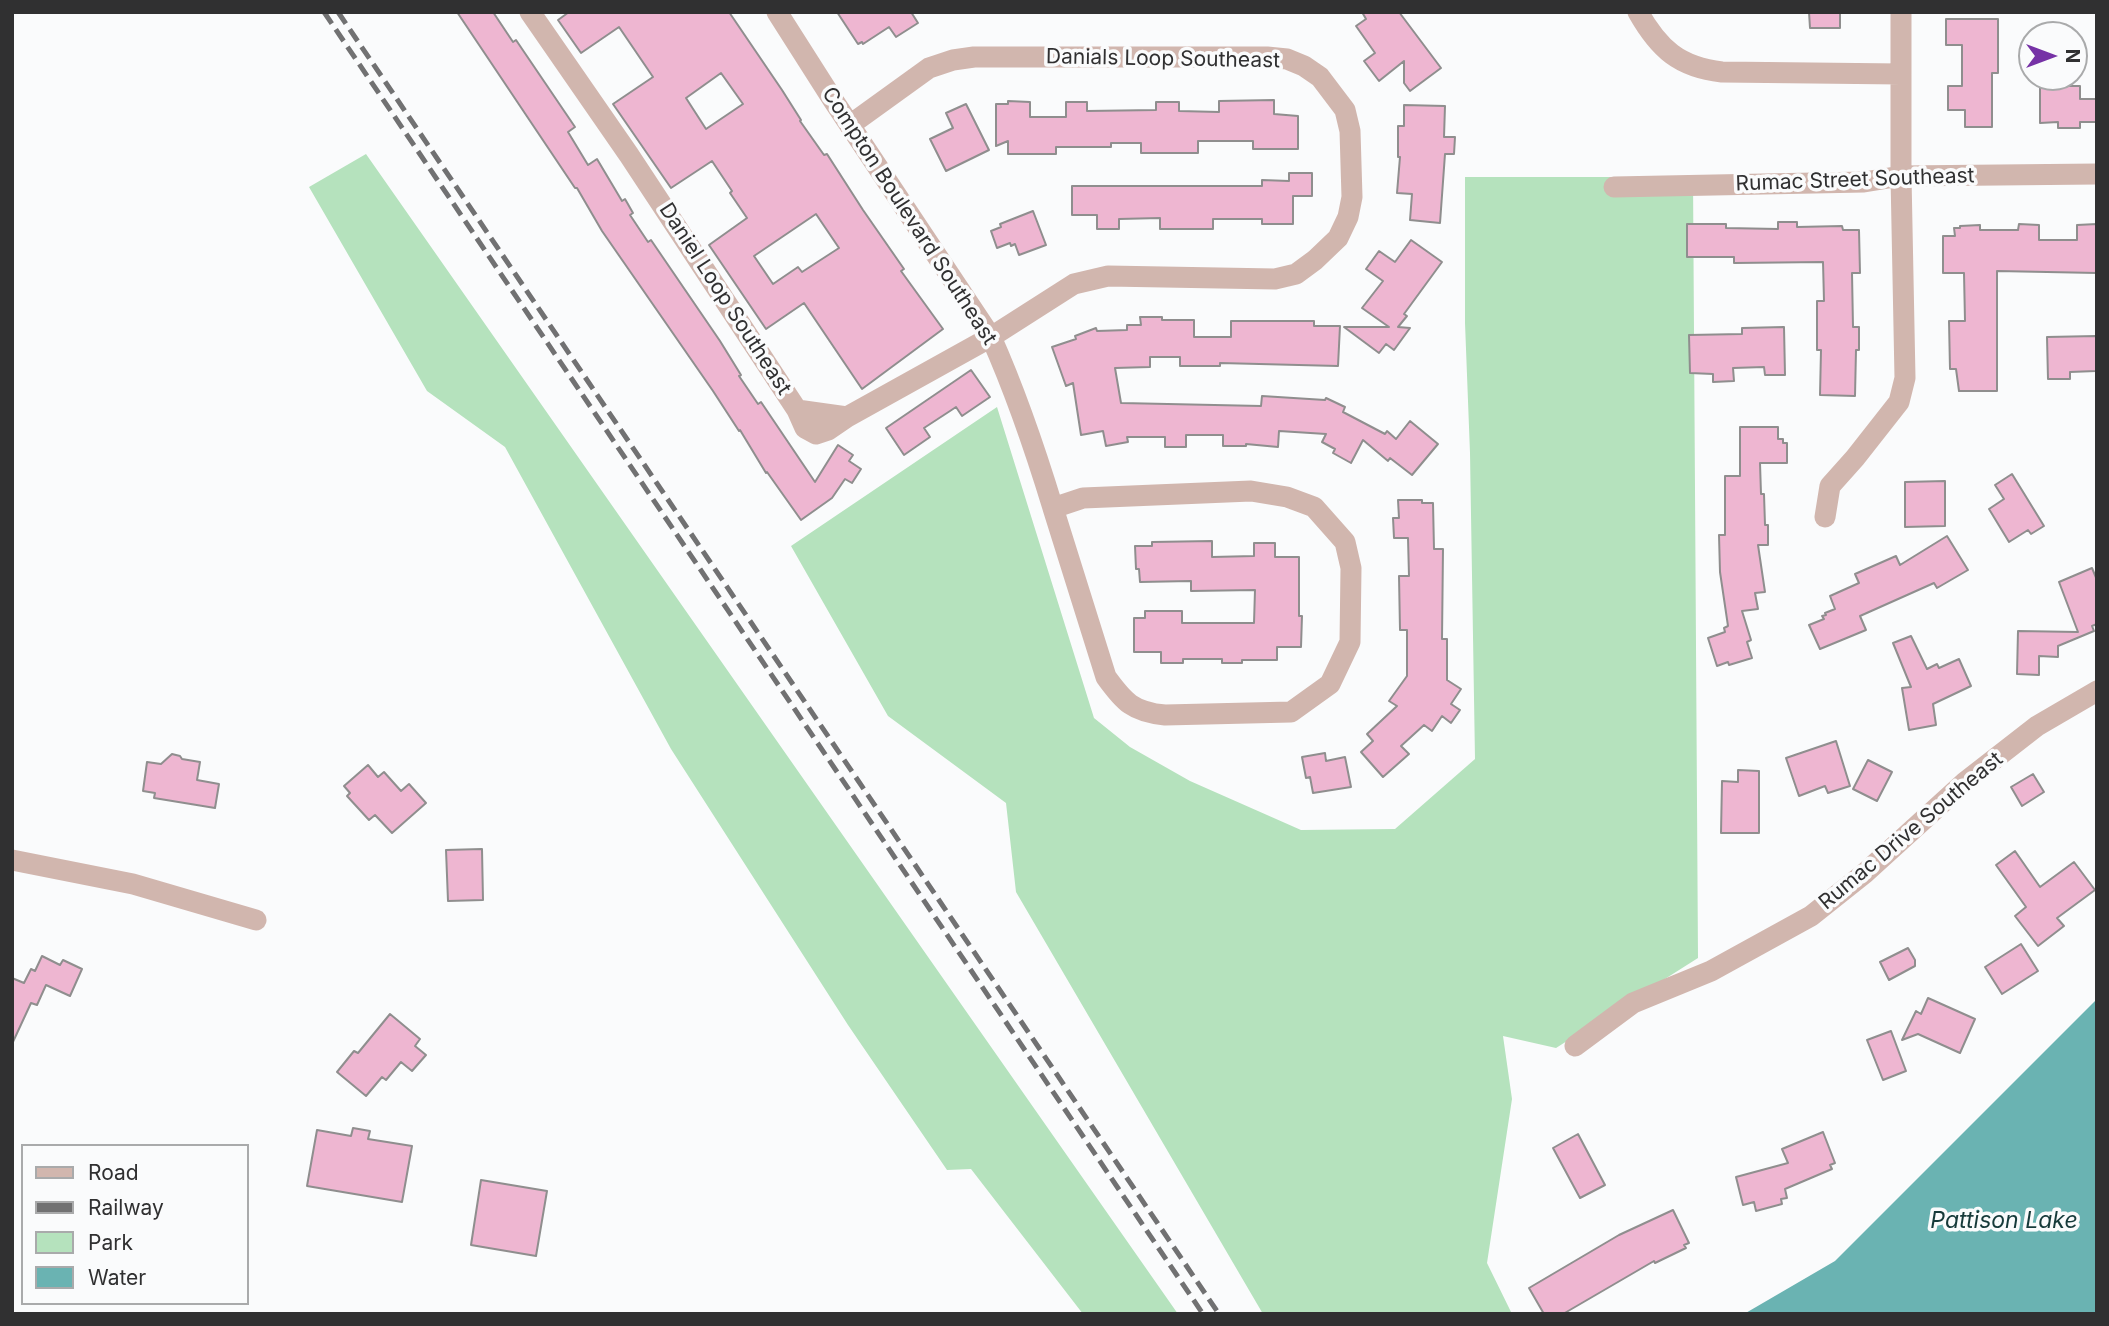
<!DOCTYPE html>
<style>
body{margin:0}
#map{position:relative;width:2109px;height:1326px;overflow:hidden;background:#fafbfc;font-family:Inter,sans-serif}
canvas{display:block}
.frame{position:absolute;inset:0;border:14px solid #303031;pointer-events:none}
.legend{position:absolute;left:21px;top:1144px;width:228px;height:161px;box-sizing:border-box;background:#fafbfc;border:2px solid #a9aaab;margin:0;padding:9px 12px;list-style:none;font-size:21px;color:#303031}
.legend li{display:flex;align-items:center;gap:14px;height:35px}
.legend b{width:35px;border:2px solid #a9aaab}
.north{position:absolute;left:2018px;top:21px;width:70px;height:70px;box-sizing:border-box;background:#fafbfc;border:2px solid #a9aaab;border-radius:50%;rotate:90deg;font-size:19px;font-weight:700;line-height:28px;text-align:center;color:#303031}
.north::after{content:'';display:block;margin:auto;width:24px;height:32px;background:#7632a6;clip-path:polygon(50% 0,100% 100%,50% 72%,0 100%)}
</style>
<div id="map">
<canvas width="2109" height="1326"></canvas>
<div class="frame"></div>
<ul class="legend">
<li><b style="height:9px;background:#d1b6ae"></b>Road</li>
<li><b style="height:9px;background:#717172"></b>Railway</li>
<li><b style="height:19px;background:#b5e2bd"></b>Park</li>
<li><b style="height:19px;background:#6ab3b2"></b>Water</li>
</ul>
<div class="north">N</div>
</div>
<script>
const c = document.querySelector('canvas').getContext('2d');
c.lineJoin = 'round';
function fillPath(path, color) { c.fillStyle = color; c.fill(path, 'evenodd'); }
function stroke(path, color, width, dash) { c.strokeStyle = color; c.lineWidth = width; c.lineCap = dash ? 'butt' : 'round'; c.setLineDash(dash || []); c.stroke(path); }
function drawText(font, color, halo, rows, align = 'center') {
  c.font = font + ' Inter,sans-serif'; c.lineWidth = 7; c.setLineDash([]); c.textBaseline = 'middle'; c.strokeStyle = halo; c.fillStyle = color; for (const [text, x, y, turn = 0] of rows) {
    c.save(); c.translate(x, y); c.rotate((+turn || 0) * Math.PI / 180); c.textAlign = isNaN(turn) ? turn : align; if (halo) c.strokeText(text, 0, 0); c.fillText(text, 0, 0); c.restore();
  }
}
fillPath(new Path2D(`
 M366,154L1178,1314H1083L971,1169L947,1170L848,1025L671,749L505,447L427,391L309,187Z
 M1465,177H1693L1698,958L1556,1048L1503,1036L1512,1099L1487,1263L1512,1314H1263L1016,892L1006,803L888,716L791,546L997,407L1094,718L1130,747L1190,781L1301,830L1395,829L1475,759L1470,453L1465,323Z`), '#b5e2bd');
fillPath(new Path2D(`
 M2097,999V1314H1744L1835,1261Z`), '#6ab3b2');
const building = new Path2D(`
 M457,12H493L513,42L516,40L575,127L568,132L588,165L597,159L622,201L625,199L633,213L630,215L648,242L651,240L720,341L741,375L739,376L758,404L761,402L815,482L838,445L853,455L849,461L861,469L852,483L845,479L832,498L801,520L767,472L766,473L740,430L739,431L713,391L602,231L577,188H575Z
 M569,12H729L782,90L801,120L800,121L824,155L827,154L863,210L904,269L901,271L943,329L862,389L804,303L766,329L709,245L747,218L730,193L732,191L712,161L671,188L613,104L653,77L619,27L581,53L558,20ZM721,73L743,104L706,129L686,98ZM816,214L839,248L802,272L798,267L773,284L754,256Z
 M837,12H911L918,23L896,37L889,27L863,44L862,42L858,44Z
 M1362,12H1399L1441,68L1410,91L1404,83V61L1379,81L1364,61L1375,53L1356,26L1366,19Z
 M1809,12H1840V28H1810Z
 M1946,19H1998V73H1992V127H1965V110H1948V86H1962V45H1946Z
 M2040,77H2067V86H2080V99H2097V122H2080V128H2058V122L2040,123Z
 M1274,100V114L1298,116V149H1253V141H1198V153H1141V143H1111V147H1056V154H1008V141L996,146V104H1008V101L1030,102V117H1066V102H1087V111L1156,110V102H1179V111L1219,112V101Z
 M966,104L989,150L946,171L930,139L953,128L946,113Z
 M1404,105L1445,106L1444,137H1455L1454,154H1445L1440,223L1410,220L1412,194L1397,193L1400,157H1398V126H1404Z
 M1289,173H1312V196H1293V224H1262V219H1213V229H1160V218L1119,219V229H1097V215H1072V186H1262V180L1289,181Z
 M1033,211L1046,245L1019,255L1015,244L1011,246L1010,243L997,248L991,231L1001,227L1000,224Z
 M1778,222H1797V227L1842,226L1843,230H1859L1860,273H1852L1853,327H1859V350H1856L1855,396L1820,395L1821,350H1817V301H1824L1823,262L1734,263V257H1687V224H1726V228L1778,229Z
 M2019,224L2039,225V240H2077V225L2097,224V273L1997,271V391H1959L1956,369H1950L1949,321H1965L1964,273H1943V236H1955L1954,228H1960V226L1980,225V230H2018Z
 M1411,240L1442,262L1404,314L1407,316L1398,327L1410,328L1394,350L1386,344L1379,353L1344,327H1389L1362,308L1383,281L1366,269L1379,251L1395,262Z
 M1140,317H1162V320H1194V337H1231V321H1314V326H1340L1338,366L1220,363V366H1180V357H1150V367L1115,368L1121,403L1261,406L1262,396L1325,400L1326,398L1345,407L1343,412L1385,434L1387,431L1396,439L1410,421L1438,444L1412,475L1390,458L1388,461L1363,440L1351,463L1333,453L1335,449L1322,442L1326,434L1279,431L1278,447L1246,444V446H1223V435H1186V447H1165V437H1127L1128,442L1106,446L1103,431L1081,435L1073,383L1066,386L1052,347L1076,339L1075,336L1096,328L1097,331L1127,330V325H1141Z
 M1784,327L1785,375H1765L1764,367L1733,368L1734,381L1713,382V374L1690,373L1689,335L1742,334V328Z
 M2096,336V371L2070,372V379H2048L2047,337Z
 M971,370L990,397L962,416L956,407L950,411L924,428L930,437L904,455L886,428Z
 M1740,427H1778V439H1783V443H1787V463H1760L1761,494H1764L1765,525H1768V545H1758L1765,592L1755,593L1758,609L1742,611L1751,640L1747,642L1752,658L1729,665L1728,662L1717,666L1708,638L1725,632L1724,628L1728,626L1720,572L1719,535H1725V476H1740Z
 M2012,474L2044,526L2031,534L2028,530L2009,542L1989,509L2004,499L1995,485Z
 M1945,481V526L1905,527V482Z
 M1398,500H1422V503H1433L1434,549H1443L1442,639H1447V680L1461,689L1451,704L1460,710L1451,723L1442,716L1432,731L1424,725L1401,746L1409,754L1383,777L1361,752L1373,741L1367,734L1397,706L1389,701L1407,676V630H1400L1399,576H1409L1408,538H1394L1393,518H1399Z
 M1947,536L1968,570L1937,588L1934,583L1860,616L1866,630L1820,649L1809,625L1824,619L1822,616L1826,615L1825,613L1835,609L1830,596L1859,583L1855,574L1896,556L1900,565Z
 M1212,541V557L1254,556V543H1275V557H1299V616H1302L1301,647H1277V660H1242V663H1222V659H1183V663H1161V652H1134V618H1145V611H1182V623H1254L1255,590L1191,591V581L1140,582L1139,569H1136L1135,546H1152V542Z
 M2092,568L2097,580V624L2092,626L2094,631L2058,646V657L2039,656V675L2017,674L2018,631L2078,632L2059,582Z
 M1911,636L1927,669L1937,664L1939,668L1959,659L1971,686L1933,704L1936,725L1909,730L1902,688L1911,687L1893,643Z
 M1836,741L1850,786L1828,793L1825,786L1799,796L1786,758Z
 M1325,753L1326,761L1345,757L1351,787L1313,793L1310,777L1306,778L1302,757Z
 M172,754L180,756L182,759L200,762L197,780L219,784L215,808L154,798L155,793L143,791L147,762L161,764Z
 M1868,760L1892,772L1877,801L1853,789Z
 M368,765L378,777L384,772L401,791L409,784L426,803L392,833L375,815L369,820L347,796L350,793L344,786Z
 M1738,770L1759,771V833H1721L1722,781L1738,782Z
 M2033,774L2044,792L2022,806L2011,787Z
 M482,849L483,900L448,901L446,850Z
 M2015,851L2040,887L2074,862L2095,890L2057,918L2064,926L2038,946L2015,916L2026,907L1996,865Z
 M2021,944L2038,971L2002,994L1985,967Z
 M1908,948L1915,960V966L1889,980L1880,962Z
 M42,956L60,965L63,960L82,969L70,996L46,985L37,1005L31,1003L12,1044V978L24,983L31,969L35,971Z
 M1928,998L1975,1019L1960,1053L1918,1034L1902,1040L1916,1011L1921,1014Z
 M390,1014L420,1039L415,1046L426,1055L412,1071L401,1062L386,1080L382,1077L366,1096L337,1072L354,1051L358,1053Z
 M1891,1031L1906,1071L1883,1080L1867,1040Z
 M353,1128L370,1131L368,1139L412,1146L402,1202L307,1186L317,1130L351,1136Z
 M1823,1132L1835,1163L1830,1165L1832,1169L1785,1189L1787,1198L1781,1199L1782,1204L1756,1211L1754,1202L1743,1205L1736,1177L1788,1163L1782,1149Z
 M1578,1134L1605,1185L1580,1198L1553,1148Z
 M481,1180L547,1191L536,1256L471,1245Z
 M1673,1210L1689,1243L1684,1245L1686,1248L1655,1263L1654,1261L1563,1314H1544L1529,1288L1619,1235Z`);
fillPath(building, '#eeb6d1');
stroke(building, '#8f8e8e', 2);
stroke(new Path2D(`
 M530,12L629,155L797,410L805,428L816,434L828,430L847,417L991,337L1074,284L1108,276L1275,279L1296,274L1315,260L1338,238L1348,217L1352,197L1350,131L1345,110L1320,77L1304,66L1287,59L1267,57H974L953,60L929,68L850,125
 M777,12L833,100L991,337C1016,393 1035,449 1053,508
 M1638,12C1659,49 1679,67 1722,72L1901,74
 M1614,187L1864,182L1901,176L2097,174
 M797,410L847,417
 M1251,491L1287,497L1314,507L1345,542L1351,568L1350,642L1330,684L1291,712L1165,715C1133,712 1124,702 1106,677L1053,508L1083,498Z
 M1825,517L1830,486L1855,458L1899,402L1905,378L1901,176V12
 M12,860L133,884L256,920
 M1575,1046L1633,1003L1711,971L1811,916L1865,873L1965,782L2037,726L2097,691`), '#d1b6ae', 21);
stroke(new Path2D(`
 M324,12L1203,1314
 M338,12L1219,1314`), '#717172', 5, [14, 7]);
drawText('21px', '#303031', '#fafbfc', [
 ["Danials Loop Southeast",1163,59,1],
 ["Rumac Street Southeast",1855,180,-2],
 ["Compton Boulevard Southeast",909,216,57],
 ["Daniel Loop Southeast",725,299,57],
 ["Rumac Drive Southeast",1911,831,-40]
]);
drawText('italic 23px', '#163a3a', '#fafbfc', [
 ["Pattison Lake",2004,1221]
]);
</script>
